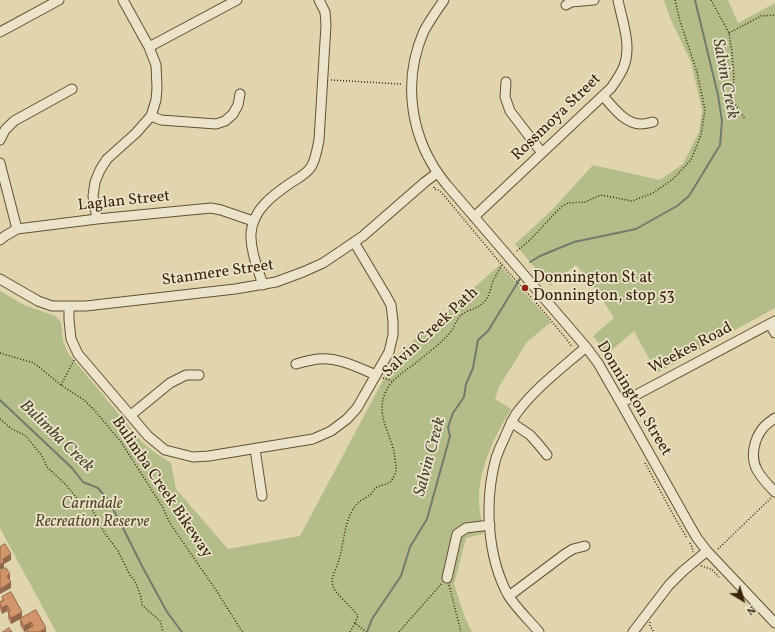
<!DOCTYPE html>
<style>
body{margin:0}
#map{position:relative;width:775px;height:632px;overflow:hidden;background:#e0d5ad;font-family:Vollkorn,serif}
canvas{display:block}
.north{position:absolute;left:723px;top:580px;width:40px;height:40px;-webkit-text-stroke:3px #ebe4ca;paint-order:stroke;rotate:142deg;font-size:11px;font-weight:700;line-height:16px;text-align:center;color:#3a230b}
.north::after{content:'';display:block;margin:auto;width:14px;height:18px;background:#3a230b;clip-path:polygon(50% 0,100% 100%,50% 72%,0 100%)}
</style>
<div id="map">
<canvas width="775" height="632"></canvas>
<div class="north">N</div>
</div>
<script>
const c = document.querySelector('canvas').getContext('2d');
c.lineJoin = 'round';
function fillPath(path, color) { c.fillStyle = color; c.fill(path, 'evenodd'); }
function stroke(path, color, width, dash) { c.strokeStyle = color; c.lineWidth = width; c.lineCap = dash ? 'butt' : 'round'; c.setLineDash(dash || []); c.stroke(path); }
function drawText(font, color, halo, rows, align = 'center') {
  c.font = font + ' Vollkorn,serif'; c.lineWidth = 3.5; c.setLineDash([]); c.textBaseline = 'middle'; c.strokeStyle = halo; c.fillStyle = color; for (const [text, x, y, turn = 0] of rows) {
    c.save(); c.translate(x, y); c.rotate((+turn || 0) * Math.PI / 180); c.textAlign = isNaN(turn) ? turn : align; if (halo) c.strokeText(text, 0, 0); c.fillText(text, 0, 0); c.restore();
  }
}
fillPath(new Path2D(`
 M664,0H728L738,23L775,3V308L657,373L634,331L607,354L593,336L614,318L597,291L576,265L550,286L515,244L551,211L593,165L660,180L683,164L699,132L702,110L691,62L670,18Z
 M500,265L551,322L527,342L499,387L495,399L511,409C495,435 479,468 479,499C479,511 482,522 483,534L466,538L454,584L464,615L472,632H56L0,528V291L24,305L55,316L61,322L63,341L68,353L142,442L157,454L171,463L176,489L228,549L300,536L396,356Z`), '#b4bd89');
stroke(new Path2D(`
 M530,262L540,256L574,242L636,229L677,206L689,196L720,145L722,121L718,95L695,0
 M0,400L72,468L83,482L98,488L108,500L122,526L142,566L167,612L182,632
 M367,632L372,619L401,576L410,547L427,519L450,436L448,427L453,413L464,397L466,384L473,368L478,340L488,331L521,277`), '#707d6b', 2);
const minor = new Path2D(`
 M444,0C437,10 430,20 424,31C401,83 411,141 446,184L586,347L598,363L621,403L690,526L697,538L707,551L775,623
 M566,5L571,2L594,0
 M0,32L59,0
 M149,47L237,0
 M506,82L505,97L510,111L542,153
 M603,96C613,107 624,123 640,124C645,124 649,123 653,122
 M151,116L161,120L216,124L225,121L233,114L238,105L240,94
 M0,140L5,130L14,121L72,89
 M0,163L17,229
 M474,217L611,88C616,81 621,74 624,66C632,45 622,21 618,0
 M97,219L93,196L95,182L100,170L107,159L136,133L151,116L156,100L157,88L156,65L149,47L123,0
 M0,240L5,236L17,229L97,219L211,208L221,210L253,221
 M0,279L38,301L52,306H86L235,289L276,282L303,272L323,263L338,253L363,236L425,182L437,173
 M263,285C258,269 250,250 251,233C253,209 273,195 292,182C299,178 307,173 311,167C316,159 317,149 319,140L326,25L325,12L319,0
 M69,306V320L71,339L78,354L148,436L165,450L193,457L209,456L313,439L331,431L347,419L357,408L389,352L393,335V321L391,305L385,294L354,242
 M770,324L775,333
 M296,364C303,362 310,360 318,359C338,357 357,367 376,375
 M621,403L775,321
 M131,415L170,383L186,375H199
 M775,418C771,421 766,424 763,428C754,439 750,457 757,470C762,479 768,485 775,492
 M511,422L530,435L539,445L547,455
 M255,449L262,496
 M447,578L457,534L466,528L490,525
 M509,596L565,554L573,549L585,546
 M539,632C529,620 516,608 508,595C487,556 484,501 496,458C498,452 501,445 504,439C508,430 511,422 516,414C535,388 562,368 586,347
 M633,632L669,585L683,571L707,551`);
stroke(minor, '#645034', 11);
stroke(new Path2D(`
 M711,0L729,33L732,53L734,78L731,98L745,119
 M729,33L761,16L775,15
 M331,80L401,84
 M434,187V189L438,190L441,192L502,265L538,305L568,341L572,347
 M517,251L530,240L561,207L568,203L585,202L601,195L632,201L653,193L673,179L691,160L701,135L705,110L697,72L680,21L675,0
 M0,353L34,363L61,385L84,400L96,412L121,442L162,506L170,523L180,538L216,590L238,625L241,630L244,632
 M383,378L392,381
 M61,385L74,360
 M0,419L12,429L26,436L42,456L47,467L67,486L79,501L92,509L104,532L118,551L130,575L135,581L141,597L142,605L160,621L163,632
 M645,463L675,518L687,538
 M690,543L692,547L693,552
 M718,549L771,498
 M701,566L711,569L719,577
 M449,585L461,632
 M650,622V626L654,632
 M355,623L358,616C352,607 336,595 333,586C330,579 336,570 338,563C345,543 343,516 360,501C363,499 367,497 370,495C373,492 374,489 376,488C385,482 389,488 395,474C397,469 396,465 395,459C393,434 373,416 387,389C393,378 405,371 416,363C425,355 435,348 444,339C447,336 451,332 453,328C456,322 458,317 464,313C471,309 479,308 485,301C490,295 491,286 494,279C497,274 500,268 503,263
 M350,632L355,623L366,632
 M399,632L442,583`), '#3a230b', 1.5, [1, 2]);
stroke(minor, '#ebe4ca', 9);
fillPath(new Path2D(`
 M2,597L22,618L11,624L8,618V613L7,611L2,614L0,609V602L2,600Z
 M36,610L46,632H26V631L24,632L20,625V619Z`), '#b4805a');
fillPath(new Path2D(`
 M11,554V560L4,564V568L0,570V565L3,559Z
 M10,574V580L7,576Z
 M11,582V588L0,594V589Z
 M7,605V611L2,614V608Z
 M22,612V618L11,624V618Z
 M31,622V628L24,632V626Z
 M46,628V632H40Z`), '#92684a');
const building = new Path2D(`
 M5,544L11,554L3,559L4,562L0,565V547Z
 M6,568L10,574L7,576L11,582L0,589V572Z
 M11,592L22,612L11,618L8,612L10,611L7,605L2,608L0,604V602L4,600L2,597Z
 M36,610L46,628L40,632H28L26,630L33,626L31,622L24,626L20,619Z
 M9,628L12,632H3Z`);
fillPath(building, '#d19569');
stroke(building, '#92684a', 1);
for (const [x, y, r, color] of [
 [525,288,4,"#8f2418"]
]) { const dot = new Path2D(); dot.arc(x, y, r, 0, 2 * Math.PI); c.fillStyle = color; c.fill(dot); stroke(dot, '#ebe4ca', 1.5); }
drawText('16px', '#3a230b', '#ebe4ca', [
 ["Rossmoya Street",557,118,-44],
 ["Laglan Street",124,202,-6],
 ["Stanmere Street",218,274,-8],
 ["Salvin Creek Path",431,333,-43],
 ["Weekes Road",691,349,-28],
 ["Donnington Street",633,399,59],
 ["Bulimba Creek Bikeway",161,488,56]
]);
drawText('16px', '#3a230b', '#ebe4ca', [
 ["Donnington St at",533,279],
 ["Donnington, stop 53",533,297]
], 'left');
drawText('italic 16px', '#584a2a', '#ebe4ca', [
 ["Carindale",92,505],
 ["Recreation Reserve",92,523]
]);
drawText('italic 17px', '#504833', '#ebe4ca', [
 ["Salvin Creek",724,79,79],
 ["Bulimba Creek",56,437,44],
 ["Salvin Creek",431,457,-75]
]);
</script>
